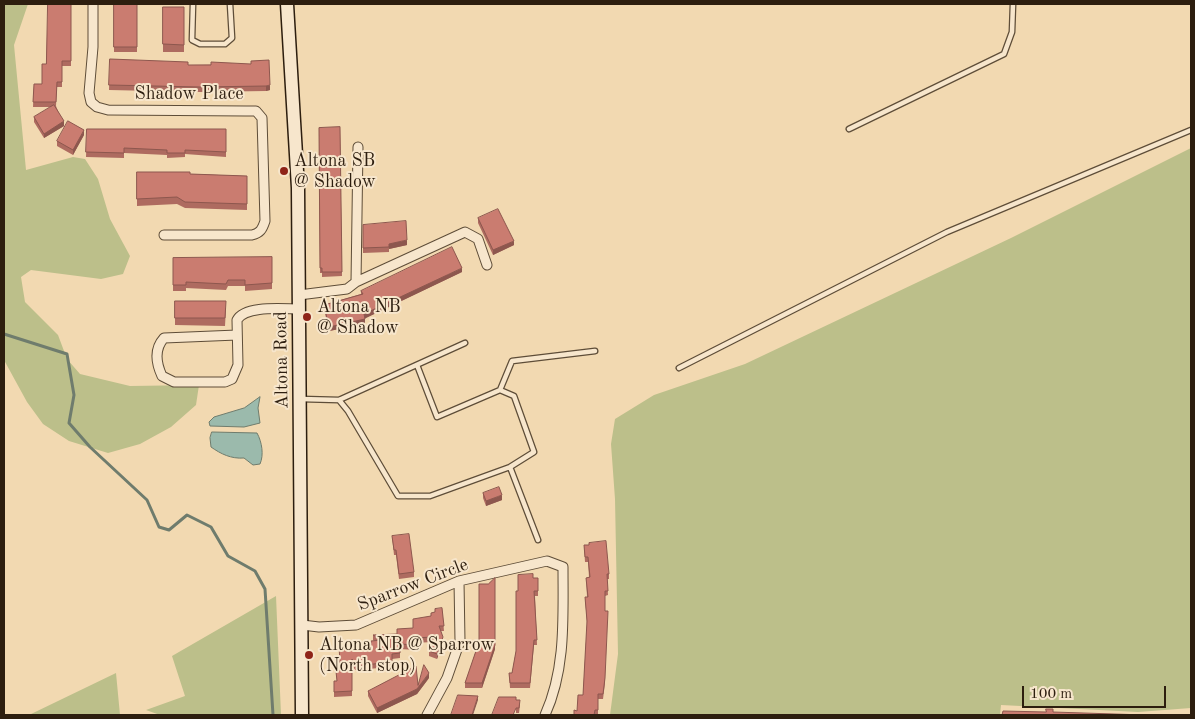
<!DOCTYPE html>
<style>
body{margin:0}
#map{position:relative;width:1195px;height:719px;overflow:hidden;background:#f2d9b1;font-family:"Old Standard TT",serif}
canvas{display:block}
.frame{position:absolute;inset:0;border:5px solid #2d1e0f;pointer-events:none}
.scale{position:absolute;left:1022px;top:686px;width:144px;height:22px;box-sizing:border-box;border:2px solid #2d1e0f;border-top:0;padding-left:6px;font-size:15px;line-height:18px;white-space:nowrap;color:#2d1e0f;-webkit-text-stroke:4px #f7e6cc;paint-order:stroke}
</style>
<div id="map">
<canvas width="1195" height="719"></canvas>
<div class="frame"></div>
<div class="scale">100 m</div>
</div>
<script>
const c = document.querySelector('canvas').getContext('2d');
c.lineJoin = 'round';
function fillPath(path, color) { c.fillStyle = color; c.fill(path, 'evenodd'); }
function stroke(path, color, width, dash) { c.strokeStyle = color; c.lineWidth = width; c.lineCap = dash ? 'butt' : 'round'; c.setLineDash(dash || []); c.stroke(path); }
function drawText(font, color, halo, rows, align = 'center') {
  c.font = font + ' "Old Standard TT",serif'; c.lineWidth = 4; c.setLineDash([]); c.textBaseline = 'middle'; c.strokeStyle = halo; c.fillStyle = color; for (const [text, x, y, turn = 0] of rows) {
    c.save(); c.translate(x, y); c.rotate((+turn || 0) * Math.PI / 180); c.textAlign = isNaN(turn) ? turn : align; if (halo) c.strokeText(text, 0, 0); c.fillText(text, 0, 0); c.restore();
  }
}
fillPath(new Path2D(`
 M4,4H28L14,45L26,170L73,157L85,159L98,179L110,219L130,256L123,274L101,279L31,270L21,277L25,302L58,335L67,359L80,374L130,386L199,385L196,405L171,427L140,444L108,453L69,441L43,424L27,402L4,360Z
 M1191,148V708L1138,712L1001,705L1000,715H610L618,654L615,499L611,444L615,419L654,395L745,364L1011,238Z
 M276,596L281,715H160L146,710L185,696L172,656Z
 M116,673L120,715H29Z`), '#bcbf8a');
const water = new Path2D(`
 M260,397L258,408L260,423L244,427L210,426L209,422L214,417L244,408Z
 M212,432L257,433C262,442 264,455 260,464L253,465L244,458C231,459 221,454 211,447L210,438Z`);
fillPath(water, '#9bbaac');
stroke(water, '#6f7c6d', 1);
stroke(new Path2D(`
 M4,334L67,354L74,395L69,423L90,447L147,500L159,527L169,530L187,515L211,527L228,556L255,571L265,589L273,715`), '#6f7c6d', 3);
const service = new Path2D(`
 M193,4L192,40L200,44H225L232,38L230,4
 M849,129L1004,54L1012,32L1013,4
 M417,365L437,417L500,390L512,361L595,351
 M679,368L947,232L1191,130
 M301,399L339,400L465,343
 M339,400L348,411L398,496H430L510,467L534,452L514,396L500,390
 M510,467L538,540`);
const minor = new Path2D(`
 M93,4V47L89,93L91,102L97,107L108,110L246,111H256L262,118L265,221C262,230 260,233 252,235H164
 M356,282L358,147
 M299,295L347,289L356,282L465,232L478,239L487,265
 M237,335L164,338C154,349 156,363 162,376L174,382H225L232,379L238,365L237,320C245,305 283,309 299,309
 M302,625L319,627L356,625L459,581L547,561L563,567C563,618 566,669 545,715
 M427,715L447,678L460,641L459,581`);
const secondary = new Path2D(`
 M287,4L298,188L302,715`);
stroke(service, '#5e4d38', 7);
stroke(minor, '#5e4d38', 11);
stroke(secondary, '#2d1e0f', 15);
stroke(service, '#f7e6cc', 4.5);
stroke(minor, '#f7e6cc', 9);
stroke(secondary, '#f7e6cc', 12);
fillPath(new Path2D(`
 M71,4V66H62V87H57L56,106L64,126L44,138L34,122V117L51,107H33L34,84H42L46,64Z
 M114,4H137V52H114Z
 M163,7H184V52H163Z
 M110,59L188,65L251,64L270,90L266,91L200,92L109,90Z
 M340,127L342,276L322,277V273H320L319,128Z
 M87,129H226V157L185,154V157L167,158V155L124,153V158L86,157Z
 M84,135L73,155L57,146V141Z
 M137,172L247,176V210L185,208L177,204L137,206Z
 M478,218L514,245L493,255L478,223Z
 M363,225L407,245L389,249V252L363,253Z
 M272,257V289L245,291V286H228L226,290L186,288V291H173V258Z
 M462,272L365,318V324L329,331L324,309V305L361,294V291Z
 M175,301L226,308L225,326L175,325Z
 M483,493L502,500L486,506L483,498Z
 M392,536L414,572V577L399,579L396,555H394Z
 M584,545L609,574V579H607L608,595L605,596V683L603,699H598V714H595V715H574L577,711L583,695L587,624L585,597H587L586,578L589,577L588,562H585Z
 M533,578H538V596H535L537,645H534L530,688H510L509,673H512L516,651L518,591Z
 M495,583V649L482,688H465V683L479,642Z
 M442,608L444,631H441L443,642L437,659L429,656V651L432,642L415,643V650L400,649V658L392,659V667L355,670L352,664V696L334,697V681H337L335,662H340L339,647L371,645L374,641L373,640V635L397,634L413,628Z
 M429,678L417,694L377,713L368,696V691L418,685Z
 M516,700L520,705L519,713H516Z`), '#ae6b60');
fillPath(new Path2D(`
 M270,85V90L266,91V86Z
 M64,121V126L44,138V134Z
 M84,130V135L73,155V150Z
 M407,240V245L389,249V244Z
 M514,241V245L493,255V250Z
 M462,268V272L364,319V314Z
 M365,319V324L329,331V327Z
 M502,495V500L486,506V501Z
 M443,637V642L437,659V654Z
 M495,645V649L482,688V683Z
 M429,673V678L417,694L377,713V708L417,689Z
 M478,696V700L473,715H472Z`), '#8d574e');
const building = new Path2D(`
 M48,4H71V61H62V82H57L56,102H33L34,84H42V64H46Z
 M114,4H137V47H114Z
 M163,7H184V45L163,44Z
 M110,59L188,62V65H211V62L251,64V61L269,60L270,85L266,86L200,87L109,85Z
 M54,105L64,121L44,134L34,117Z
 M68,121L84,130L73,150L57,141Z
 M340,127L342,272H322V268H320L319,128Z
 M87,129H226V152L185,150V153H167V150L124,148V153L86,152Z
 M137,172H190V174L247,176V204L185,202L177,197L137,199Z
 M498,209L514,241L493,250L478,218Z
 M406,221L407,240L389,244V247L363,248V225Z
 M452,247L462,268L364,314L365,319L329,327L324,305L363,294L361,291Z
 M272,257V283L245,285V280H228L226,284L186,282V285H173V258Z
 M175,301H226L225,318H175Z
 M499,487L502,495L486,501L483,493Z
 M409,534L414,572L399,574L396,550H394L392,536Z
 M606,541L609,574H607L608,591H605V611H608L605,678L603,694H598V710H595L594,715H574V710L577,711L578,695H583L587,621L585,597H588L586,578L590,577L588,557H585L584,545H589V543Z
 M533,574V578H538V591H534L537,640H534L530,683H510L509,673H512L516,651V591H518V575Z
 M495,578V645L482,683H465L479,642V584H488Z
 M442,608L444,626H439L443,637L437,654L429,651L433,637L415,638V645L400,644V653L392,654V662L355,666L352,659V691L334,692V681H337L335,662H340L339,647L371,645V641L382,640L373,635L397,634V629L413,628V619L431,616V613L435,612V609Z
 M424,665L429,673L417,689L377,708L368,691L416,666L418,685Z
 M458,695L478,696L472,715H451Z
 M499,697H516V700H520L519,708H516L513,715H492Z
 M1046,709H1053V712L1145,715H1002L1003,711L1046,712Z`);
fillPath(building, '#ca7c70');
stroke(building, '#8d574e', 1);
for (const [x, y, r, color] of [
 [284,171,5,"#8f2418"],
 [307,317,5,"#8f2418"],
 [309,655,5,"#8f2418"]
]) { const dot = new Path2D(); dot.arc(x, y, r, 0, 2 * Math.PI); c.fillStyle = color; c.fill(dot); stroke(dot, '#f7e6cc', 2); }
drawText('18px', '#2d1e0f', '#f7e6cc', [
 ["Shadow Place",189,94],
 ["Altona Road",282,360,-91],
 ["Sparrow Circle",413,585,-21]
]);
drawText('18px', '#2d1e0f', '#f7e6cc', [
 ["Altona SB",294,161],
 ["@ Shadow",294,182],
 ["Altona NB",317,307],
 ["@ Shadow",317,328],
 ["Altona NB @ Sparrow",319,645],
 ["(North stop)",319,666]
], 'left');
</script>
